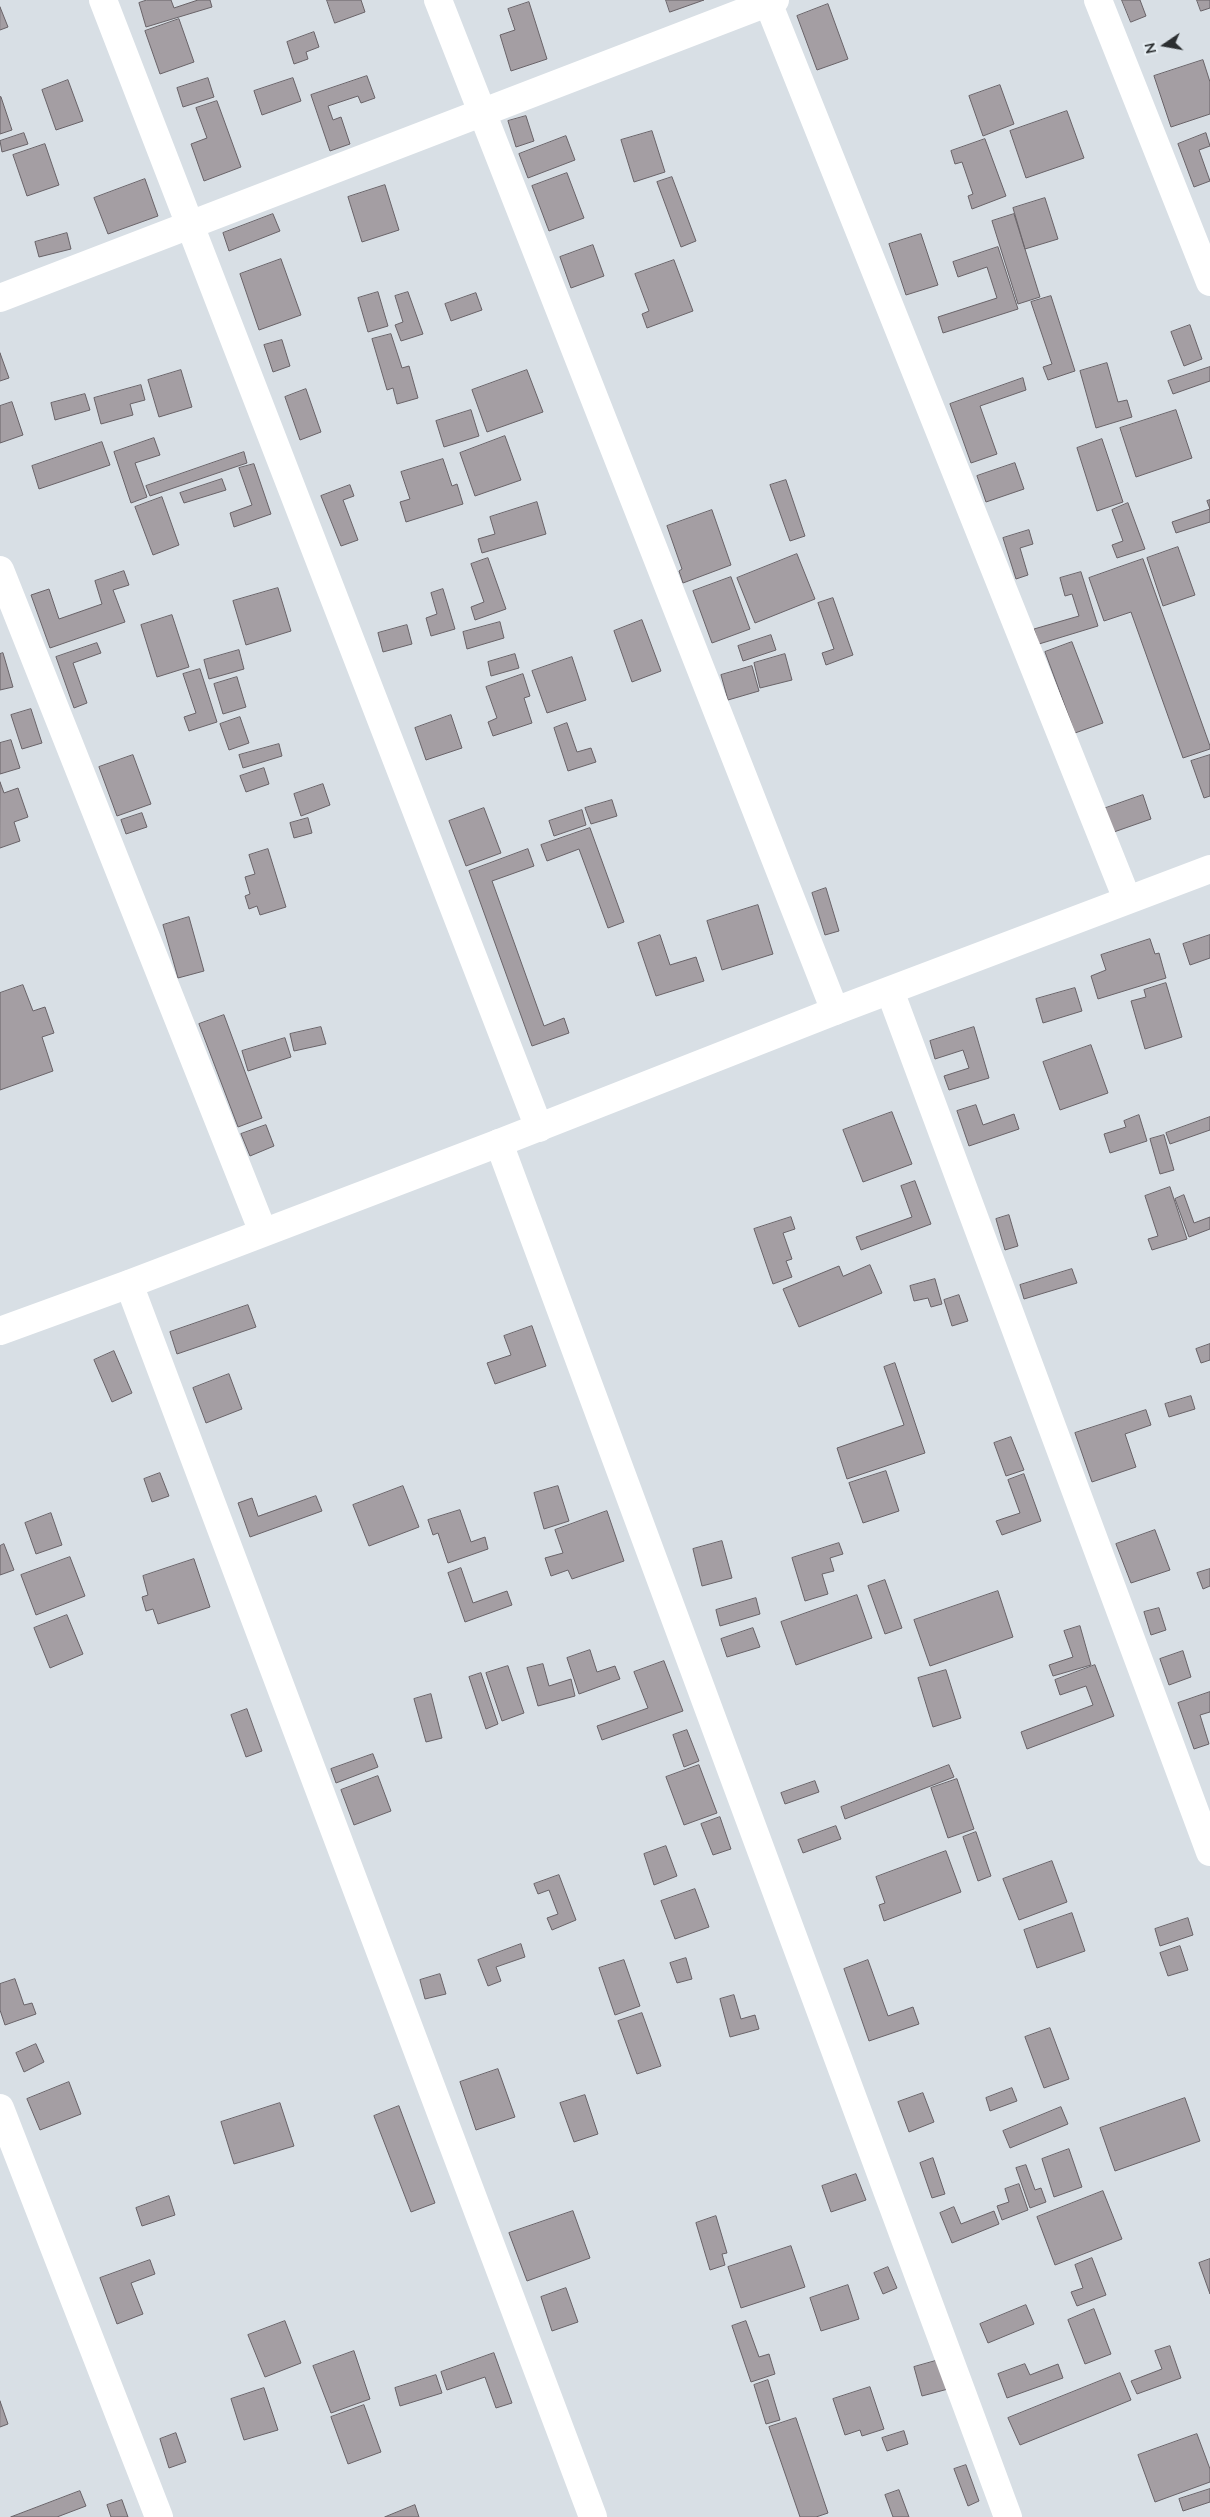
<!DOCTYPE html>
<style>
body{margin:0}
#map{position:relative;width:1210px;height:2517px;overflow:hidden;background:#d8dfe5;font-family:Lato,sans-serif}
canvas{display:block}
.north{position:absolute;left:1140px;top:20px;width:50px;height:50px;-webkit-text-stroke:4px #e5edf2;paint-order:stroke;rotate:258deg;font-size:14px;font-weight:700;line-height:20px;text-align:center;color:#2b2e30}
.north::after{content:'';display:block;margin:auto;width:18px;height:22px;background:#2b2e30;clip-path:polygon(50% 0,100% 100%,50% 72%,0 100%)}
</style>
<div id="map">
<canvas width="1210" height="2517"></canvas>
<div class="north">N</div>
</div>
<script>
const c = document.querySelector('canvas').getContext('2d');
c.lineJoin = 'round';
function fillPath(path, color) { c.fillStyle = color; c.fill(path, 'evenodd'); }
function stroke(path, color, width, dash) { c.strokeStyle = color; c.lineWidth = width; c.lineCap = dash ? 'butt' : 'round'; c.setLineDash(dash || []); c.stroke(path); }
const building = new Path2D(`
 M147,0H171L174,8L198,0H210L212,7L146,27L139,3Z
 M327,0H361L365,12L335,23Z
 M666,0H704L670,12Z
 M1122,0H1140L1146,16L1131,22Z
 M1197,0H1210V8L1201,11Z
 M529,2L547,59L511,71L500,35L515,30L508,9Z
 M828,4L848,59L817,70L797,16Z
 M0,7L8,27L0,30Z
 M179,19L194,62L160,74L145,31Z
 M314,32L319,47L306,52L308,59L294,64L287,42Z
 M1203,60L1210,82V114L1171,127L1154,76Z
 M367,76L375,98L361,103L358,96L328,106L333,120L341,117L350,144L330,151L311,95Z
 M208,78L214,97L183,107L177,88Z
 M293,78L301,101L262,115L254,91Z
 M68,80L83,121L56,130L42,90Z
 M1000,85L1014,124L983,136L969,96Z
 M1,97L12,130L0,134V97Z
 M217,101L241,167L204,181L191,144L207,138L196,108Z
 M1067,111L1084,158L1026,178L1010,131Z
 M526,116L534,141L516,147L508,121Z
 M652,131L665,172L634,182L621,140Z
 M24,133L28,144L2,152L0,141Z
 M1206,133L1210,146L1199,150L1210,181L1194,187L1178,144Z
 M566,136L575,160L528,178L519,154Z
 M985,139L1006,196L972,209L968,196L973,194L962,162L955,164L951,151Z
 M45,144L59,185L27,196L13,155Z
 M567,173L584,218L549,231L532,186Z
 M672,177L696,241L681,247L657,182Z
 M145,179L158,216L108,234L94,198Z
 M385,185L399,230L362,242L348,197Z
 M1045,198L1058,239L1025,249L1013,208Z
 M273,214L280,231L229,251L223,233Z
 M1014,214L1040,297L1018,304L992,221Z
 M67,233L71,249L39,257L35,242Z
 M921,234L938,285L906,295L889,244Z
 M593,245L604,276L571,288L560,257Z
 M998,247L1018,309L943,333L938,317L997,298L987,267L958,277L953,262Z
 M281,259L301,315L259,330L240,274Z
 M674,260L693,311L647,328L642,314L649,311L635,274Z
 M378,292L388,326L368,332L358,298Z
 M408,292L423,334L401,341L395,325L403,322L395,296Z
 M476,293L482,310L451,321L445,304Z
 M1051,296L1075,371L1048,380L1043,367L1052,364L1031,302Z
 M1190,325L1202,359L1184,366L1171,332Z
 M391,334L402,368L409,366L418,398L397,404L393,388L387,390L372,339Z
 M282,340L290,366L273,372L264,345Z
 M0,353L9,378L0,381Z
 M1107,363L1118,402L1127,400L1132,417L1096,428L1080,371Z
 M1210,367V381L1173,394L1168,381Z
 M181,370L192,407L159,417L148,380Z
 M527,370L543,412L487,432L472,390Z
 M1023,378L1026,390L980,406L997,454L971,463L950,404Z
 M141,385L145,400L130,404L133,415L101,424L94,398Z
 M306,389L321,432L300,440L285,397Z
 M85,394L90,410L55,420L51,403Z
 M12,402L23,435L0,443V406Z
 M471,410L479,436L444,447L436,421Z
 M1176,410L1192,458L1136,477L1120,428Z
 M505,436L521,480L475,496L460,453Z
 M154,438L160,455L135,463L147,497L131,503L114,452Z
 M1102,439L1123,502L1097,511L1077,448Z
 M102,442L110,465L39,489L32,466Z
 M244,452L247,463L150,496L146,486Z
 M443,459L452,486L457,484L463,504L406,522L400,502L410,499L401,472Z
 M1015,463L1024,489L986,502L977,476Z
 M254,464L271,514L234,527L230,513L252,505L239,468Z
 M222,479L226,490L184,503L180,493Z
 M786,480L805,536L790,541L770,485Z
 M350,485L354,496L343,500L358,540L341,546L321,496Z
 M162,497L179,545L153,555L135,507Z
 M1210,500V522L1176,533L1172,522L1210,509L1207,501Z
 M537,502L546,534L482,553L478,539L495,534L490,517Z
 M1128,503L1145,549L1117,558L1112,545L1123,541L1112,510Z
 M712,510L731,565L683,583L679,571L682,569L667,526Z
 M1029,530L1033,544L1020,548L1028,575L1016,579L1003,538Z
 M1178,547L1195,595L1163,606L1147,558Z
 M797,554L815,599L755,623L737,578Z
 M488,558L506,609L475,620L471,607L484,602L471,564Z
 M1143,559L1210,746V749L1183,758L1131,612L1104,621L1089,578Z
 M124,571L129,585L113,590L125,622L50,648L31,595L49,589L59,619L102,604L95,581Z
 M1081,572L1098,626L1039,644L1034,629L1079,616L1072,594L1065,596L1060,578Z
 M731,577L750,629L712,643L693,591Z
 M278,588L291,631L246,645L233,601Z
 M443,589L455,629L431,636L426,618L437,614L431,593Z
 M833,598L853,655L826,665L822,653L834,649L818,603Z
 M172,615L189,667L157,677L141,625Z
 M642,620L661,671L632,682L614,631Z
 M500,622L504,638L467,649L463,632Z
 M407,625L412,644L383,652L378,633Z
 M771,635L776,650L743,661L738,646Z
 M1072,642L1103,723L1075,733L1045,652Z
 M97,643L101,653L73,663L87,703L74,708L56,657Z
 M239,650L244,669L209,679L204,660Z
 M3,653L13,687L0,690V654Z
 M515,654L519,668L491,676L488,662Z
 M785,654L792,680L760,688L754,663Z
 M572,657L586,700L547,713L532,671Z
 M752,666L759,691L728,700L721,675Z
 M200,669L217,722L189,731L184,717L196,713L183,674Z
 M523,674L530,696L524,698L532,723L493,736L488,722L497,718L486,687Z
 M237,677L246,707L223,714L214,684Z
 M31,709L42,743L22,749L11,715Z
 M451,715L462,748L426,760L415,728Z
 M240,717L249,743L229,750L220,724Z
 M567,723L577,752L591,748L596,762L568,771L554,728Z
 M11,740L20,768L0,774V743Z
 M279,744L282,756L243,768L239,755Z
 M133,755L151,804L117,816L99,767Z
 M1210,755V796L1204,798L1191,761Z
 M264,768L269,784L246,792L240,776Z
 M0,782L4,793L18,788L28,817L14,822L20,841L0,848Z
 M323,784L330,805L301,816L294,794Z
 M1143,795L1151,819L1111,833L1103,809Z
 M612,800L617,816L591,824L585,808Z
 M484,808L501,853L466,866L449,821Z
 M582,810L586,825L554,836L549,821Z
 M142,813L147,827L126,834L121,820Z
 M308,818L312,833L294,838L290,823Z
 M590,828L624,922L608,928L579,849L547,861L541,845Z
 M268,849L286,907L260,915L257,906L249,909L245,896L250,894L245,877L255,874L249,855Z
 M528,849L534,866L492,881L544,1026L564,1018L569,1033L532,1046L469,871Z
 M826,888L839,931L825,935L812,893Z
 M758,905L773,954L722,970L707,921Z
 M189,917L204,971L178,978L163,925Z
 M660,935L670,965L696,957L704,981L656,996L638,943Z
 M1210,935V958L1190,965L1183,944Z
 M1150,939L1155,954L1159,953L1166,978L1098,999L1091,976L1106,970L1101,955Z
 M1166,983L1182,1037L1145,1049L1131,1001L1146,997L1144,990Z
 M23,985L33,1011L45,1007L54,1033L42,1037L53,1071L0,1090V993Z
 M1075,988L1082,1011L1043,1023L1036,999Z
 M224,1015L262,1118L238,1127L199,1024Z
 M321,1027L326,1044L294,1051L290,1034Z
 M974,1027L989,1078L949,1090L944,1076L969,1068L963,1050L935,1059L930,1041Z
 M285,1038L291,1057L248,1071L242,1051Z
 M1091,1045L1108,1093L1060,1110L1043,1062Z
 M976,1105L983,1125L1014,1114L1019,1129L969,1146L957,1111Z
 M892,1112L912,1164L863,1182L843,1130Z
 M1139,1115L1147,1141L1110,1153L1104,1134L1126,1127L1124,1121Z
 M1210,1117V1130L1170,1144L1166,1133Z
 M266,1125L274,1146L250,1156L241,1134Z
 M1164,1135L1174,1170L1160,1174L1150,1139Z
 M915,1181L931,1224L861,1250L856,1237L912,1217L901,1186Z
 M1170,1187L1187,1239L1152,1250L1148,1239L1158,1236L1145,1196Z
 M1184,1195L1194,1223L1210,1217V1229L1189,1237L1175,1199Z
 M1009,1215L1018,1246L1005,1250L996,1219Z
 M791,1217L795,1229L783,1233L792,1259L786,1261L792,1277L773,1284L754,1229Z
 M870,1265L882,1293L799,1327L783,1289L839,1266L843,1276Z
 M1072,1269L1077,1283L1024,1299L1020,1285Z
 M935,1279L942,1304L931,1307L928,1298L914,1301L910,1286Z
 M959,1295L968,1321L952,1326L944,1300Z
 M248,1305L256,1327L177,1354L170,1332Z
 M532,1326L546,1366L495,1384L487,1363L511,1355L504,1336Z
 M1210,1344V1360L1201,1363L1196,1349Z
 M114,1351L132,1393L112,1402L94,1360Z
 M895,1363L925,1453L847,1479L837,1448L904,1425L884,1367Z
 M229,1374L242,1409L206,1423L193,1388Z
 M1191,1396L1195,1409L1169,1417L1165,1404Z
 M1146,1410L1151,1425L1125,1434L1136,1467L1092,1482L1075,1433Z
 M1011,1437L1024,1470L1006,1476L994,1443Z
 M886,1471L899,1511L863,1523L849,1483Z
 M160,1473L169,1496L152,1502L144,1479Z
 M1024,1474L1041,1521L1002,1535L996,1521L1020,1513L1008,1480Z
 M403,1486L419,1527L369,1546L353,1505Z
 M558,1486L569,1521L544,1529L534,1493Z
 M316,1496L322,1511L250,1537L238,1503L252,1498L258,1516Z
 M460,1510L471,1542L485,1537L488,1549L448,1563L438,1533L433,1535L428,1520Z
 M607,1511L624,1561L572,1579L568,1570L551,1576L545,1558L563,1553L555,1530Z
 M51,1513L62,1545L36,1554L25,1523Z
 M1155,1530L1170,1570L1131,1583L1116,1544Z
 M722,1541L732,1578L702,1586L693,1549Z
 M839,1543L843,1554L830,1558L834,1571L822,1574L828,1594L805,1601L792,1558Z
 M4,1544L14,1570L0,1575V1546Z
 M70,1557L85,1596L36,1615L21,1575Z
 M194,1559L210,1607L158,1624L153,1609L146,1611L142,1597L148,1595L143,1576Z
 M461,1568L473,1603L507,1591L512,1605L465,1622L448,1573Z
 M1210,1569V1586L1203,1589L1197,1573Z
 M885,1580L902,1628L885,1634L868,1586Z
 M998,1591L1013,1637L930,1666L914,1620Z
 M857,1595L872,1638L796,1665L781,1622Z
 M756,1598L760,1614L720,1626L716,1610Z
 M1159,1608L1166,1630L1151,1635L1144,1612Z
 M67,1615L83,1654L50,1668L34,1628Z
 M1080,1626L1091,1665L1053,1676L1049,1665L1073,1657L1064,1631Z
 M753,1628L760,1647L727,1657L721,1639Z
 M590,1650L597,1672L615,1666L620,1679L579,1694L567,1658Z
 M1183,1651L1191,1677L1169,1685L1160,1659Z
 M664,1661L683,1711L602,1740L597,1726L648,1708L634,1672Z
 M543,1664L549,1686L571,1679L575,1696L538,1706L527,1668Z
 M1095,1665L1114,1716L1027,1749L1021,1732L1093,1705L1086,1686L1060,1695L1055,1680Z
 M508,1666L524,1713L502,1721L486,1673Z
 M946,1670L961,1718L933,1727L918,1678Z
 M481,1673L498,1724L486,1729L469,1677Z
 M1210,1692V1712L1200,1715L1209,1744L1194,1749L1178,1703Z
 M431,1694L442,1738L426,1742L414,1699Z
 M247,1709L262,1751L246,1757L231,1715Z
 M687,1730L699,1761L684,1767L673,1735Z
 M373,1754L378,1767L336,1783L331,1769Z
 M699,1765L717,1813L684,1825L666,1777Z
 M949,1765L954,1777L845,1819L841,1807Z
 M378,1776L391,1811L354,1825L341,1790Z
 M957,1779L974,1829L948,1838L931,1788Z
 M815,1781L819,1792L785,1804L781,1793Z
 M720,1817L731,1849L713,1855L701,1824Z
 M836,1826L841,1839L803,1853L798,1840Z
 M976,1832L991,1876L978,1881L963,1837Z
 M666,1846L677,1876L654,1885L644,1854Z
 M946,1851L961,1892L884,1921L879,1905L885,1903L876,1877Z
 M1052,1861L1067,1902L1019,1920L1003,1879Z
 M559,1875L576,1920L552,1930L547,1918L558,1914L549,1890L538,1894L534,1884Z
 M695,1889L709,1927L675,1939L661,1901Z
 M1072,1913L1085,1951L1037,1968L1024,1930Z
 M1188,1918L1193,1935L1160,1946L1155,1929Z
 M521,1944L525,1957L496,1967L501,1981L488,1986L478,1960Z
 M1180,1946L1188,1970L1168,1976L1160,1953Z
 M686,1958L692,1979L677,1983L670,1963Z
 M624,1960L640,2006L615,2015L599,1968Z
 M868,1960L888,2016L913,2007L919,2024L869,2041L844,1969Z
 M440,1974L446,1994L425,1999L420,1980Z
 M15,1979L24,2005L32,2003L36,2014L5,2025L0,2010V1984Z
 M734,1995L741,2019L755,2015L759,2029L730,2037L720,1999Z
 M642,2013L661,2066L637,2074L618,2021Z
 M1050,2028L1069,2079L1044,2088L1025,2037Z
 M36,2044L44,2062L24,2072L16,2053Z
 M498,2069L515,2117L476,2130L460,2082Z
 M69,2082L81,2114L40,2130L27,2099Z
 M1012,2088L1017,2101L990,2111L986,2098Z
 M923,2093L934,2122L909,2132L898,2102Z
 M585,2095L598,2134L574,2142L560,2103Z
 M1185,2098L1200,2141L1115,2171L1100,2128Z
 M280,2103L294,2146L234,2164L221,2122Z
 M399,2106L435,2203L411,2212L374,2116Z
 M1061,2107L1068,2124L1010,2148L1003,2131Z
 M1069,2149L1082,2187L1054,2197L1042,2159Z
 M933,2158L945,2194L932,2198L920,2163Z
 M1026,2165L1035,2190L1041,2188L1046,2202L1030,2208L1016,2168Z
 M856,2174L866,2200L831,2212L822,2186Z
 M1019,2184L1028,2210L1002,2220L997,2206L1009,2202L1005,2189Z
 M1103,2191L1122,2239L1055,2265L1037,2217Z
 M169,2196L175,2215L142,2226L136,2208Z
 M954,2207L961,2224L994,2211L999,2224L952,2243L940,2213Z
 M573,2211L590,2258L527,2281L509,2233Z
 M716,2216L727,2253L722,2254L725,2265L710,2270L696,2223Z
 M791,2246L805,2287L741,2308L728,2267Z
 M1092,2258L1106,2295L1077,2306L1071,2292L1083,2288L1075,2265Z
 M1210,2259V2294L1199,2263Z
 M150,2260L155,2274L131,2283L143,2314L117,2324L100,2278Z
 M888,2267L897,2288L883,2294L874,2273Z
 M848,2285L859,2319L821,2331L810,2298Z
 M566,2288L578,2322L552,2331L541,2297Z
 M1026,2305L1034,2324L988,2343L980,2324Z
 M1094,2309L1111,2354L1085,2364L1068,2320Z
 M285,2321L301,2363L265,2377L248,2335Z
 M746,2321L759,2357L769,2354L775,2374L751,2382L732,2326Z
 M1170,2346L1181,2378L1137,2394L1131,2381L1162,2369L1155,2351Z
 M354,2351L370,2399L331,2413L313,2366Z
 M494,2353L512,2403L496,2408L485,2377L447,2390L441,2372Z
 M939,2360L948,2389L922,2396L914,2367Z
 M1025,2364L1030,2375L1058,2364L1063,2378L1007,2398L998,2374Z
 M1120,2373L1131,2400L1020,2445L1008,2418Z
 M436,2375L442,2393L400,2406L395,2388Z
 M768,2380L780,2420L766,2424L754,2385Z
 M870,2387L884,2429L862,2436L860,2430L845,2435L833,2399Z
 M264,2388L278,2430L244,2440L231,2399Z
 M0,2401L8,2424L0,2427Z
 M364,2405L381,2452L348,2464L331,2417Z
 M796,2418L828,2513L816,2517H800L769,2427Z
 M904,2431L908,2444L887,2451L882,2438Z
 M176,2433L186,2462L169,2468L160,2439Z
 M1197,2434L1210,2469V2482L1155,2502L1138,2455Z
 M966,2465L979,2501L968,2506L954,2469Z
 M1210,2489V2502L1183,2511L1179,2499Z
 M899,2490L909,2517H893L885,2495Z
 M80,2491L86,2506L57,2517H11Z
 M122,2500L128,2517H111L107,2505Z
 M415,2505L419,2517H385Z`);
fillPath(building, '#a49ea3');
stroke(building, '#696368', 1);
stroke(new Path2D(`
 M103,0L539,1128
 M438,0L835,1011
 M767,0L1127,899
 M1098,0L1210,282
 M0,298L775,0
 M0,570L263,1232
 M890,991L1210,1852
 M499,1143L1008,2517
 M129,1284L593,2517
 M0,2108L159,2517`), '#fff', 28);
stroke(new Path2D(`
 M0,1331L129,1284L499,1143L835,1011L1210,869`), '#fff', 28);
</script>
